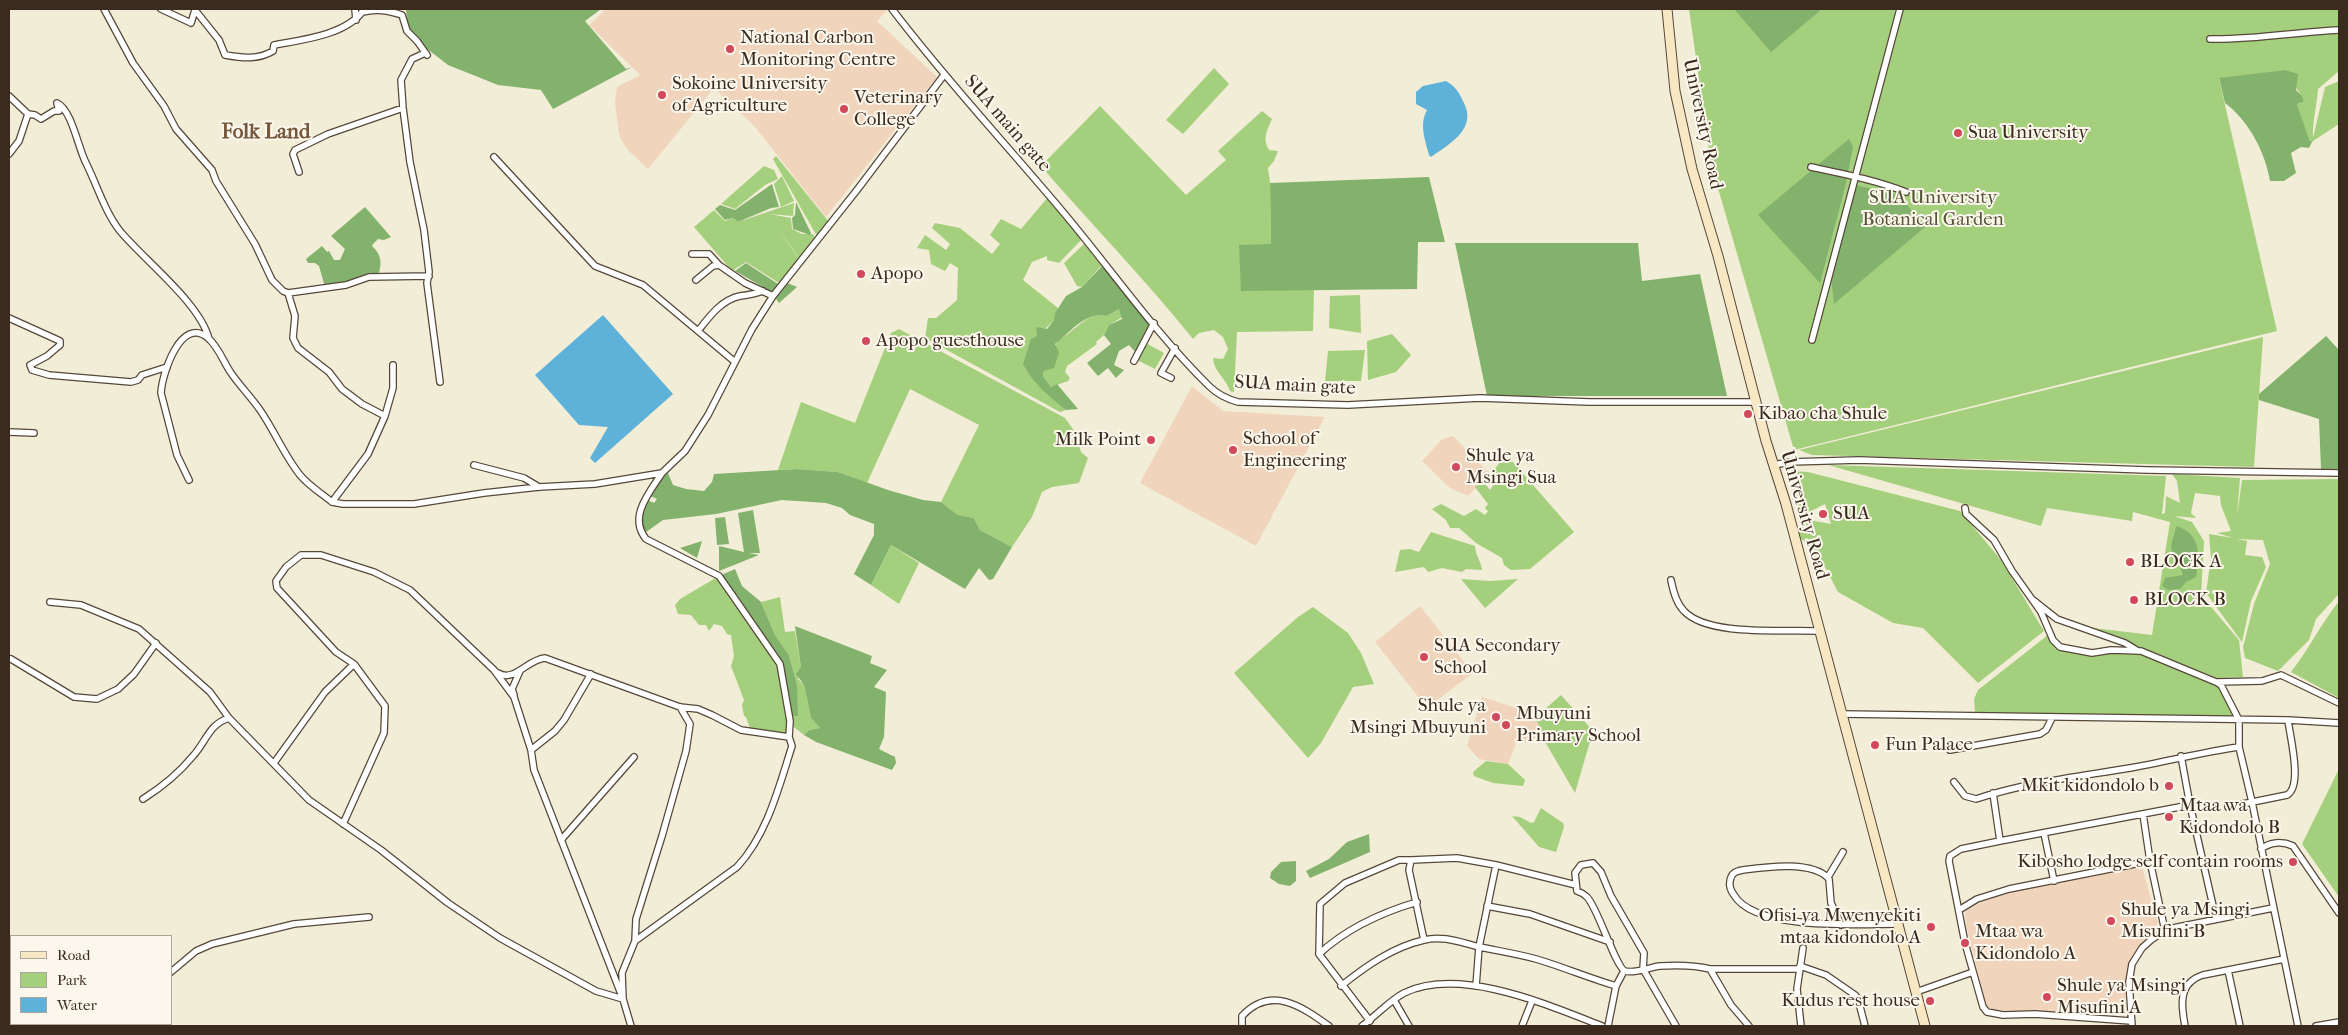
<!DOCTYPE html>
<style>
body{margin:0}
#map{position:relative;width:2348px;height:1035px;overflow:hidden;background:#f2edd7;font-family:"IM FELL French Canon",serif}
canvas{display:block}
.frame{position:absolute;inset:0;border:10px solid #3b2a1e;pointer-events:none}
.legend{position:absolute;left:10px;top:935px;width:162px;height:90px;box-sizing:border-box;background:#fbf7ec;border:1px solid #aea59a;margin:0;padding:6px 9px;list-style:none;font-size:15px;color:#3b2a1e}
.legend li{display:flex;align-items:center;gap:10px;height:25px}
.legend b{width:25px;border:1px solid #aea59a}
</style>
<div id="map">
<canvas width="2348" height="1035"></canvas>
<div class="frame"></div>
<ul class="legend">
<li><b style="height:6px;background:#f7e8c3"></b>Road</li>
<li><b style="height:14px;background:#a4cf7c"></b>Park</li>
<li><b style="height:14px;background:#5eb2da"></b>Water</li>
</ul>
</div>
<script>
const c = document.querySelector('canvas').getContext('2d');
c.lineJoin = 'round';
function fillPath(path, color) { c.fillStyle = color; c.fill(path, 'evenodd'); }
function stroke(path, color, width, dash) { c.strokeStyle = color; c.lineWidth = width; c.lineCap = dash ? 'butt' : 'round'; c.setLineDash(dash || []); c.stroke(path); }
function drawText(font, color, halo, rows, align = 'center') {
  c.font = font + ' "IM FELL French Canon",serif'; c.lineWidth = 4; c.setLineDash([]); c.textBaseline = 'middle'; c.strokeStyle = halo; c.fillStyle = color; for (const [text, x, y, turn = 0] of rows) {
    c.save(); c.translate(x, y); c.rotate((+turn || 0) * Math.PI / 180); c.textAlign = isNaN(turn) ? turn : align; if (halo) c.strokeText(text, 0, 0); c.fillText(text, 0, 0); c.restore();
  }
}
fillPath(new Path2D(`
 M606,9H888L877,21L937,77L826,217L755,127L714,88L648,169L628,150L620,138L618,127L615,102L617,87L640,75L589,25Z
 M1192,386L1223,411L1325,417L1256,546L1140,483Z
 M1453,436L1489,473L1468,496L1450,488L1422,461L1442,439Z
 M1420,606L1473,673L1427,708L1375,642Z
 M1482,697L1532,713L1543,733L1528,743L1517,741L1508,764L1479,759L1467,746Z
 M2142,867L2158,923L2131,958L2127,972L2125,1015L1987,1010L1966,925L1965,912L1969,909L1985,900L2012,892Z`), '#f0d5bc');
fillPath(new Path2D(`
 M1689,9H2339V71L2318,89C2317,105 2312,123 2313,138L2325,87L2339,81V124L2310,143L2297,104L2304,102C2301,93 2290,80 2285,70L2219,79L2277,331L1794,450L1711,164Z
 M1214,68L1229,84L1183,134L1166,120Z
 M1100,106L1186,195L1226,160L1218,151L1262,111L1272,119C1267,130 1262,139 1269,150L1278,151L1274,161L1268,168L1270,183L1271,244L1241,290L1314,289L1313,331L1237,332L1234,392L1230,391C1226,378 1214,372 1213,358L1223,359L1228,349L1223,337L1214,330L1199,333L1193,339C1145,279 1091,224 1041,166Z
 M776,156L829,222L818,238L773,159Z
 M764,166L774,170L778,179L765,185L735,209L721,204Z
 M782,176L794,201L781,207L774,184Z
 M1049,196L1084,237L1059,263L1047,260V256L1032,262L1023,280L1058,308L1054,320L1038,336L1032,375L1046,393L1066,410L1060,412L925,338L928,318H936L957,300L958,268L950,263L945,271L931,264L929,250L917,248L925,235L946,250L950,244L932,228L935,223L960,228L992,254L1000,244L990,235L1001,219L1021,229Z
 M794,203L793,216L769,214L791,218L792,229L802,234H813L816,240L800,259L776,226L800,260L779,283L746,262L732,271L694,227L714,210L725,221L733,218L738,222Z
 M1084,244L1102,265L1082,287L1077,286L1064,263Z
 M1360,295L1361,333L1329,328L1330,296Z
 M1119,309L1126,315L1109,325L1104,335L1096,342L1097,344L1067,366L1065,372L1070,378L1068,381L1051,387L1043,376L1044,372L1058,340C1076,332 1085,311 1107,316Z
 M899,329L1065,418L1075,432L1081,452L1088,458L1079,483L1052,487L1042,492L1032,517L1012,547L980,530L974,518L958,515L941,502L979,425L910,389L867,483L838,472L797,469L778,470L801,402L855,423L891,333Z
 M1392,334L1411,355L1396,372L1368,380L1367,341Z
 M2263,337L2254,467L1812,455L1799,450Z
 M1144,342L1164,353L1155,369L1135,359Z
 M1365,350L1361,381H1325L1328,351Z
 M1501,461L1513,462L1574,532L1530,569L1511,570L1504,565L1502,558L1476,543L1459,528H1450L1446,520L1432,509L1441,504L1464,516L1476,509L1485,515L1488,511L1485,508L1488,504L1475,487L1482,480L1490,490L1494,484L1491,474Z
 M1828,465L2166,476L2162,514L2165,513L2166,496L2180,503L2177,481L2172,474L2240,478L2237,516L2242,480L2339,479V594L2316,619L2309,640L2278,671L2245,658L2243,647L2254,604L2270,564L2263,540L2236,539L2247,541L2245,555L2262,557L2266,567L2251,601L2242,642L2206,593L2211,558L2209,534L2233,538L2217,533L2231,531L2221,505L2220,496L2195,493L2191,513L2196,518L2174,516L2192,522L2204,541L2201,595L2239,640L2243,677L2217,678L2140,648L2093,628L2152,635L2170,522L2133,512L2132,521L2047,508L2041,526Z
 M1789,471L1808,472L1960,511L2001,560L2044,631L1978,683L1923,628L1893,623L1838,592L1825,567L1803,540L1797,538L1804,519L1831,524L1825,504L1801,516Z
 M1431,532L1475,546C1475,555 1482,563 1482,570L1466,569L1462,572L1442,568L1428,572L1424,567L1395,572L1400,550L1410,549L1419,552Z
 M891,545L919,563L899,604L871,585Z
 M719,576L780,664L790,716H797V685L789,655L775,635L761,602L780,597L785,632L795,631L801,667L798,679L804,685L811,718L820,728L809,730L804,735L790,724L789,737L751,731L746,717L744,716L742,705L744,700L731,666L734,656L731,635L727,634L722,626L714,624L709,631L706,625H699L691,615L678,614L675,605L680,599Z
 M1461,579L1490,581L1518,579L1485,608Z
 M2339,601V698L2291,672C2309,649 2321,624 2339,601Z
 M1313,607L1348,633L1361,653L1374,684L1353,687L1321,743L1308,758L1234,673L1298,617Z
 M2048,635L2057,648L2094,656L2113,651L2141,653L2216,684L2229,704L2232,716L1975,713L1974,699L1978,690Z
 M1561,695L1593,731L1575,793L1541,735L1543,733L1535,718Z
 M1486,761L1508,764L1525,780L1523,786L1493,783L1474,776L1473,772Z
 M2339,769V897L2302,844Z
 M1541,808L1563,823L1564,827L1556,852L1539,847L1512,816L1520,817L1531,823L1534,822Z`), '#a4cf7c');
fillPath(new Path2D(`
 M403,9H601L585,21L626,69L632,67L553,109L541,90L498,85L448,65L417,41L408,28L406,10Z
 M1734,9H1822L1771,52Z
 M2285,70L2298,74L2296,90L2302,96L2304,102L2297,104L2310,142L2313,140L2309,148L2301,147L2291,153L2296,173L2284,181H2270C2265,152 2249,121 2225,103L2219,78Z
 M1849,139L1853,147L1846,183L1820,283L1758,215Z
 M1429,177L1445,242H1418L1417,289L1241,291L1239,245L1271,244L1270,183Z
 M772,184L779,207L771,208L738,222L733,218L725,220L715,209L720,205L735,210Z
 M1855,185L1899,195L1925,227L1834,304L1831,275Z
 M796,202L811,233L810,235L793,229L792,218L795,215Z
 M365,207L391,237L384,240L378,239L373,244L372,246C381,254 382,262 379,273L382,278L325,287L319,266L315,263H308L306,259L322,246L327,252L329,251L334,260H340L345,249L331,236Z
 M1455,243H1638L1642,281L1700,274L1727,396H1487Z
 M746,263L778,284L772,292L735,271Z
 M1105,263L1151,323L1137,354L1129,345L1119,351L1114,365L1124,370L1116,378L1108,368L1098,376L1087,363L1111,344L1104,335L1109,325L1122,319L1119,309L1107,316C1085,311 1071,332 1055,344L1059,352L1054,368L1044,371L1043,376L1051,387L1057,384L1078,409L1066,410C1049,397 1032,382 1023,364L1031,339L1037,336L1036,327L1047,329L1054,320L1055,313L1066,296L1082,287Z
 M785,282L797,287L779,303L774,296Z
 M2326,336L2339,350V469H2321L2319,419L2259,400V394Z
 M797,469L838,472L888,490L923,500L941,502L958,515L974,518L980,530L1012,547L993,579L989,580L979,568L965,589L891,545L871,585L854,574L874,535V524L850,515L842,508L826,503L782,500L716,514L663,520L642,535L639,517L645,499L654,503L657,499L648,495L662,473H668L673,485L686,489L704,491L712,482L714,474Z
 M753,510L760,553H749L759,555L719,571V546L744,552L738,513Z
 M725,517L729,544L717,545L715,518Z
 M2176,526C2201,533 2200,556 2196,577L2186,582L2180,589L2168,590L2162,586L2165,578L2183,575L2180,567L2182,560C2164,552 2174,541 2176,526Z
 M702,541L697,558L680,548Z
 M735,569L742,586L761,602L775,635L789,655L797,685L798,716H790L780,664L719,576Z
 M795,626L872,656L870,663L887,670L874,687L886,692L884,737L879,749L895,757L896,763L892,770L816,742L804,735L809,730L820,728L811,718L804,685L796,674L801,667Z
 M1369,834L1370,852L1310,878L1306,871L1329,859L1347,842Z
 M1296,861V881L1290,886L1279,884L1270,878L1271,872L1281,862Z`), '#83b26c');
fillPath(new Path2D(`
 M1446,81C1455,86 1458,91 1463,101C1478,128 1451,143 1431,157L1429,155C1425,139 1419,125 1427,110L1416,104V92L1423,86Z
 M603,315L673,394L595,463L590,458L608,427L579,425L535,375Z`), '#5eb2da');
const minor = new Path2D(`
 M104,9L133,63L164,106L176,129L212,170L216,181L255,244L272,280L283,291L288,293L295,316L293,338L298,348L329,372L342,389L362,404L385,416L368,454L332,502L343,504H414L484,493L539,487L595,484L662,473L685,451L708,415L752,329L773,296L857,190L944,75
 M161,9L191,23L195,10L219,40L225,55C242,58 258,60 273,51L274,45C301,40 345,35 362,12C377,9 387,10 402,15L407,31L417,41L427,55
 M355,9L356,20
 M892,9C945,79 1006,144 1063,212C1111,269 1155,333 1209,386C1218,395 1227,399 1238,402L1348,405L1480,398L1589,402H1756
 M2210,39C2254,40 2296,32 2339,30
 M425,53L412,59L401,80L403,108L410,162L424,230L429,272L427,283L440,382
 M9,96L28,114L35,115L41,119L54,111H59L57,103C72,110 78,148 86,163C97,185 105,212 120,231C144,260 200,303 209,339
 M9,154L19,141L28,114
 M494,157L595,266L643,285L735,362
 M1811,167C1844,174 1875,180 1906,192
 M299,172L293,154L295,150L328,134L403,108
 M692,254H709L719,265
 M696,280L713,266L719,265L745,283L773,296
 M288,293L346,285L369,277L429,276
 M9,318L60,341V345L47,356L30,365L32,370L49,375L131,382L138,380L142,375L167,367
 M698,331C709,317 721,300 740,296C748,295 755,294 763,291
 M1812,340L1900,9
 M1134,361L1154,323
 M1171,378L1161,373L1175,348
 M385,416L393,388V365
 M9,432L34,433
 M474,465L524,478L539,487
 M1774,465L1789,462L1859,460L2147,470L2339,473
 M189,480L177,455L161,393C162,374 181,315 208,338C218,346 224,363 231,373C240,386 251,397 260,410C274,430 284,455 300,475C309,486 321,493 332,502
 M1965,508L1966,514L1994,540L2012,571L2041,612L2053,640L2060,647L2092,653L2111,650L2141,651L2216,682L2221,685L2239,720V747L2252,802L2298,1026
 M1671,580C1673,591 1676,603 1684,611C1708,637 1785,629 1819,631
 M2033,600L2057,619L2125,643L2138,651
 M50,602L81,605L139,629L210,692L229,718L309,800L381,850L448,903L500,938L596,991L623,999
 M11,659L74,697L97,699L118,689L134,674L156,643
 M498,673C514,683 528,659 545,658L680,707L698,709L712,715L741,730L789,737
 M2216,682L2262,681L2281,675L2339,703
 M514,695L512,689L520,671
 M1841,714L2288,720C2290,737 2303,786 2287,795L2228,807
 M2288,720L2339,723
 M531,750L555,731L564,720L591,674
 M1950,750L2040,734L2046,730L2052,718
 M2181,756L2190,805
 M274,763L325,692L354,664
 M1954,782L1965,796L1976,799C2028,782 2076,777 2130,768C2166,762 2202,752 2239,747
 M1993,793L2000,841
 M143,799C162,787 179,773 193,756C206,742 209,724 229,718
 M2143,814L2150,861L2165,931
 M343,824L384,733L385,706L354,664L336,652L277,588L276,581L286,567L301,555H321L374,572L410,590L494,670L514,697L531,750L534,770L623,999
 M2044,833L2054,881
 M561,840L634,757
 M2261,849C2270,842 2282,841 2293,846L2339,913
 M1828,877L1843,852
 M1487,906L1530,914L1610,942
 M1959,910L1977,899L2009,889L2150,861
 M1841,925L1831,903L1829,879C1813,860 1765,867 1743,870C1736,871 1731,873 1730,881C1729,886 1731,891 1734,895C1755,931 1859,924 1897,924
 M1424,940L1409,870L1411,860L1457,858L1496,865
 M635,941L636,919L662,836L686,751L690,724L680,707
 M9,942H11
 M1319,954C1347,928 1380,913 1417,902
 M1800,966L1826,975L1855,995L1858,999L1865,1026
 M1710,969H1800
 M2228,970L2240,1026
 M171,972L196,951L212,944L294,924L369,917
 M9,975L11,974
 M1341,986C1366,966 1393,947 1424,940C1444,935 1462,943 1480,947C1499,951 1518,954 1536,959C1563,967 1589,978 1616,986
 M1476,986L1479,947L1496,865L1576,885
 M9,990L11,988
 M1916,992L1973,972
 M1394,1000L1409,1026
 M1370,1021L1319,954L1320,904L1345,883L1399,860H1411
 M2131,1021L2035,1014L2003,1015L1987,1012L1983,1007L1965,943L1949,861L1950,856L1961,849L2000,841L2190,805L2216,919
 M157,1024L163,1026
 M631,1026L623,999L622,973L635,941L737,867C767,835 779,787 792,746L789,737L790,721L780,664L733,596L719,576L646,539C628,517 649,493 662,473
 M1242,1026V1016C1271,985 1301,1006 1329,1026
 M1362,1026C1376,1016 1389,1001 1404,993C1460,966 1548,1005 1602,1026
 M1522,1026L1532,1001
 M1608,1026L1616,986L1624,971
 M1676,1026L1643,969L1644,953L1611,896L1601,872L1593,863L1581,865L1575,873L1577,891C1580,892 1584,894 1587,897C1598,908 1616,968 1625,971C1635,974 1650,967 1660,966C1676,965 1694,965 1710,969L1731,1005L1749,1026
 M1801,1026L1797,989L1803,948
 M2132,1026L2129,982L2132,964L2142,948L2151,940L2161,933L2173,928L2273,908
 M2185,1026C2181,1005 2178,983 2203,975L2284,959
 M2316,1026L2339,1022`);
const secondary = new Path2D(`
 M1667,9L1675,91L1692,169L1718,256L1766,441L1786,504L1925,1026`);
stroke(minor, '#56473a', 8);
stroke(secondary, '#56473a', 11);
stroke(minor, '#fff', 5.5);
stroke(secondary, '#f7e8c3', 9);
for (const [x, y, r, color] of [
 [730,49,5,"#d1495b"],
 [662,95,5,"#d1495b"],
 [844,109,5,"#d1495b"],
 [1958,133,5,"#d1495b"],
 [861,274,5,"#d1495b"],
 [866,341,5,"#d1495b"],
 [1748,414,5,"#d1495b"],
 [1151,440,5,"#d1495b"],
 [1233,450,5,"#d1495b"],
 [1456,467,5,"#d1495b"],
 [1823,514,5,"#d1495b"],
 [2130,562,5,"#d1495b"],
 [2134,600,5,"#d1495b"],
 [1424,657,5,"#d1495b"],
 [1496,717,5,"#d1495b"],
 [1506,725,5,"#d1495b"],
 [1875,745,5,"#d1495b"],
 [2169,786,5,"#d1495b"],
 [2169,817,5,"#d1495b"],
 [2293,862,5,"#d1495b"],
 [2111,921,5,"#d1495b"],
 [1931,927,5,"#d1495b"],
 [1965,943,5,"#d1495b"],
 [2047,997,5,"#d1495b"],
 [1930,1001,5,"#d1495b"]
]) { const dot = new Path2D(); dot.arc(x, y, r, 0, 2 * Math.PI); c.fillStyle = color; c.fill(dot); stroke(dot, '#fbf7ec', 2); }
drawText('19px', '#3b2a1e', '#fbf7ec', [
 ["National Carbon",740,38],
 ["Monitoring Centre",740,60],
 ["Sokoine University",672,84],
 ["of Agriculture",672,106],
 ["Veterinary",854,98],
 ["College",854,120],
 ["Sua University",1968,133],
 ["Apopo",871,274],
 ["Apopo guesthouse",876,341],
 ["Kibao cha Shule",1758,414],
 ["School of",1243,439],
 ["Engineering",1243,461],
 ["Milk Point",1141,440,"right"],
 ["Shule ya",1466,456],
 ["Msingi Sua",1466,478],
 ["SUA",1833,514],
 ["BLOCK A",2140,562],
 ["BLOCK B",2144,600],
 ["SUA Secondary",1434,646],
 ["School",1434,668],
 ["Shule ya",1486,706,"right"],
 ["Msingi Mbuyuni",1486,728,"right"],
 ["Mbuyuni",1516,714],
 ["Primary School",1516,736],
 ["Fun Palace",1885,745],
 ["Mkit kidondolo b",2159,786,"right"],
 ["Mtaa wa",2179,806],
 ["Kidondolo B",2179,828],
 ["Kibosho lodge self contain rooms",2283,862,"right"],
 ["Shule ya Msingi",2121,910],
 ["Misufini B",2121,932],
 ["Ofisi ya Mwenyekiti",1921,916,"right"],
 ["mtaa kidondolo A",1921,938,"right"],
 ["Mtaa wa",1975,932],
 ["Kidondolo A",1975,954],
 ["Shule ya Msingi",2057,986],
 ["Misufini A",2057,1008],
 ["Kudus rest house",1920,1001,"right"]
], 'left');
drawText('19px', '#3b2a1e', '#fbf7ec', [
 ["SUA main gate",1007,124,49],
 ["University Road",1702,124,78],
 ["SUA main gate",1295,386,3],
 ["University Road",1804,515,74]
]);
drawText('19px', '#555336', '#fbf7ec', [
 ["SUA University",1933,198],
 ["Botanical Garden",1933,220]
]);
drawText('bold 21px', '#75583c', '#fbf7ec', [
 ["Folk Land",266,133]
]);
</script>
